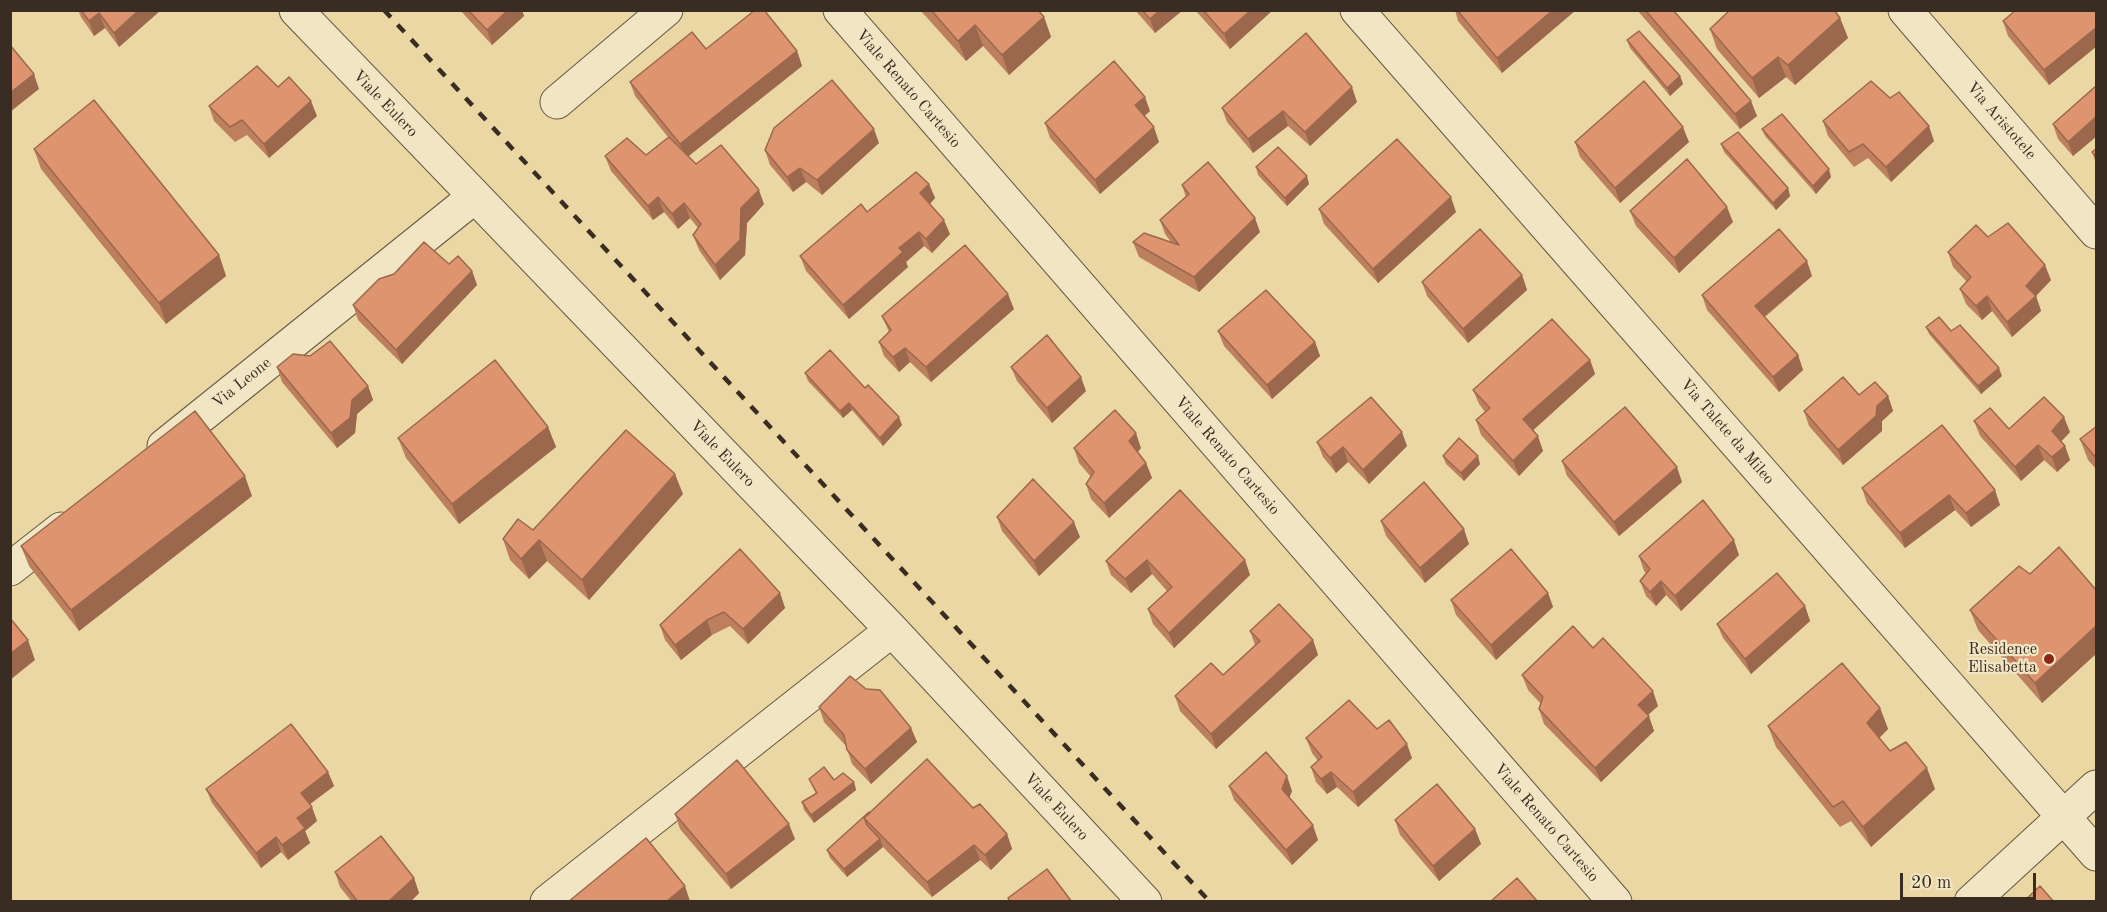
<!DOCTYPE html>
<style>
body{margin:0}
#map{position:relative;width:2107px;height:912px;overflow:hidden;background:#ead7a4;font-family:"Old Standard TT",serif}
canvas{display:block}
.frame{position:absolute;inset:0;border:12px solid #392d23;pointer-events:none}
.scale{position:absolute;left:1900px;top:873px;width:136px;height:27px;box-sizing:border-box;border:3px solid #392d23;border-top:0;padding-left:8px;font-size:18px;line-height:21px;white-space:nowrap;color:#392d23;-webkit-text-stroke:4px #f1e5c4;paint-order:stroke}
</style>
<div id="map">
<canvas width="2107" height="912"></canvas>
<div class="frame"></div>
<div class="scale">20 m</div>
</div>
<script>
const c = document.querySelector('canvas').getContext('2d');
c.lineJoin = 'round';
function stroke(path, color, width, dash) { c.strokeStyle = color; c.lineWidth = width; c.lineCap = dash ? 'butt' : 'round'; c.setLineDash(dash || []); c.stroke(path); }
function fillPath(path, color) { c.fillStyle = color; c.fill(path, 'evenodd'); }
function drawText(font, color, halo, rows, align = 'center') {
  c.font = font + ' "Old Standard TT",serif'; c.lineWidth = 4.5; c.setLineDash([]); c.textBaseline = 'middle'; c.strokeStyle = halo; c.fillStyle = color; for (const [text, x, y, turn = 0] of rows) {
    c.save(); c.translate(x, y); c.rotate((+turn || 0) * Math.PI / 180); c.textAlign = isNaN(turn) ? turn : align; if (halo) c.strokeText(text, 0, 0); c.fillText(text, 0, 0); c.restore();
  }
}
const minor = new Path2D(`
 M296,10L892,630L1145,902
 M840,10L1615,902
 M1357,10L2096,854
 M1905,10L2096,232
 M557,102L666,10
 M164,446L474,197
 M10,569L61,529
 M547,902L892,630
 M1971,902L2096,787`);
stroke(minor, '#655843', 35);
stroke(minor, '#f1e5c4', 33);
stroke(new Path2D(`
 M384,10L1210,902`), '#392d23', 4.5, [10, 10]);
fillPath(new Path2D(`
 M78,10H161L119,47L105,28L94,36L81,17Z
 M460,10H522L524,16L492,45Z
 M920,10H1038L1044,17L1051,37L1009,75L983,46L966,61Z
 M1135,10H1183L1155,33Z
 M1195,10H1273L1230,49Z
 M1455,10H1576L1502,73L1458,21Z
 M1637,10H1673L1757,116L1740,129Z
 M1728,10H1834L1840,18L1848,38L1795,85L1786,77L1759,98L1717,49L1710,29L1729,11Z
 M2097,10V46L2049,85L2008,36L2003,21Z
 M1627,40L1680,76L1683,84L1670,96L1630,48Z
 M706,49L797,51L802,66L688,156L696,164L764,204L747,223L745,255L720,280L699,250L693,235L698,228L690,218L678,229L664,212L653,220L611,171L605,156L646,155L668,137L635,96L630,82Z
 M2097,85V136L2073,156L2058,139L2053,124Z
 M278,87L317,116L269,158L247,135L235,142L214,121L209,106Z
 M1890,98L1934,141L1891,182L1868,158L1854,167L1828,136L1823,121Z
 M1357,102L1310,146L1288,126L1253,153L1227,122L1222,108Z
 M1150,111L1144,116L1159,142L1100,194L1050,138L1045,123Z
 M1762,129L1831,177L1816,194L1765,136Z
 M1575,142H1689L1620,203L1580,157Z
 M879,143L822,195L806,182L793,192L770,165L765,150Z
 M1721,144L1788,188L1790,196L1776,210L1724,152Z
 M2097,148V166L2092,152Z
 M34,149L219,255L226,276L166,324L41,169Z
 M1256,167L1309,184L1287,206L1258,175Z
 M929,184L935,198L930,204L950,234L932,253L924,246L906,262L908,267L849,319L806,271L800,256L867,212Z
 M1182,185L1260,232L1199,292L1139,257L1133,242H1171L1165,234L1160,220L1186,197Z
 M1319,209L1456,212L1378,283L1324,224Z
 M1630,211L1733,222L1679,273L1636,226Z
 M1988,237L2051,280L2036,296L2041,311L2012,337L1992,311L1982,320L1966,304L1960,289L1967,282L1953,267L1948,252Z
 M472,271L477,285L402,364L358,320L353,305Z
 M1522,275L1527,290L1468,343L1427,296L1422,282Z
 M1812,276L1765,317L1798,355L1803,370L1779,392L1707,310L1702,295Z
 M1014,309L931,382L910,362L899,372L884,356L879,342L889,332L882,316Z
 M1926,327L1951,331L2002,376L1981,394L1929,334Z
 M1218,331L1315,342L1320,356L1272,399L1224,346Z
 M1590,360L1595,374L1533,430L1543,451L1519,476L1481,435L1476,420L1485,412L1479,404L1473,390Z
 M277,367L368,386L373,400L357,414L355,433L337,448L282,382Z
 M1011,367L1086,391L1052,423L1017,381Z
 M805,373L865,388L902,425L883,446L852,410L843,418L808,381Z
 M1859,395L1888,396L1893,411L1882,421V431L1843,465L1809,426L1804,411Z
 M1974,421L2009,429L2070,432L2061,441L2065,446L2070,460L2057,472L2044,460L2021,481L1980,436Z
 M1942,425L2000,505L1971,527L1955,510L1905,548L1867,503L1862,488Z
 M2097,426V470L2088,460L2080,439Z
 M548,427L556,447L459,524L406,458L398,438Z
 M1317,442L1407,446L1369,484L1348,462L1336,473L1323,457Z
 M1074,448H1141L1138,452L1146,463L1152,478L1109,518L1091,499L1086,484L1091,477L1079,463Z
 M1443,456L1480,464L1464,481L1446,464Z
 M1562,461L1682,482L1619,536L1567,476Z
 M683,494L589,600L547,561L529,579L510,560L503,539L533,530Z
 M252,496L79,631L29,566L21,546Z
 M997,517L1080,537L1039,576L1002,531Z
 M1381,521L1469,544L1425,583L1386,536Z
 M1739,555L1681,611L1666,595L1656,606L1646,596L1640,581L1646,573L1644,571L1639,556Z
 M1245,560L1250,575L1174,648L1153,624L1148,609L1167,591L1152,574L1131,593L1111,575L1106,561Z
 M2030,574L2097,591V653L2042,703L1978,630L1970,610Z
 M780,593L785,608L748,644L730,626L712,635L681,660L665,640L660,625Z
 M1548,593L1553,607L1496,660L1456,615L1451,600Z
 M1805,606L1810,621L1751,674L1723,638L1717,624Z
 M1250,631L1313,640L1318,655L1216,749L1180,711L1175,696L1223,675L1255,645Z
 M1593,648L1658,706L1648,715L1654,731L1601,782L1544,724L1539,709L1541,704L1528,690L1522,675Z
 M819,707L911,728L917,742L871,784L852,764L846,746L824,722Z
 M1880,708L1888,729L1879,738L1890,751L1935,789L1871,847L1851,821L1840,827L1776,747L1768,726Z
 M1377,729L1412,758L1358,807L1337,787L1327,794L1316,782L1311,767L1318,761L1312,753L1306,738Z
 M328,772L334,786L310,804L317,821L305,831L310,843L288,860L281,852L261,868L212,803L206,789Z
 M809,779L854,782L856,790L814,823L804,810L802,802L816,794Z
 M1229,786L1292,791L1289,798L1318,840L1292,865L1234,800Z
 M973,808L1007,834L1012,849L991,870L980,860L932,897L883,847L847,877L830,858L827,850L870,813Z
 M675,814L795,839L731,889L680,829Z
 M1395,820L1475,829L1481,844L1439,881L1400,835Z
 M335,872L414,878L419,893L410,902H352L340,887Z`), '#be7f5f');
fillPath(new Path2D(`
 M139,10H161L119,47L114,33Z
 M508,10H522L524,16L492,45L487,30Z
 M1160,10H1183L1155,33L1150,19Z
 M1251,10H1273L1230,49L1224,34Z
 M1553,10H1576L1502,73L1497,58Z
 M99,13L105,28L94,36L89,21Z
 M1044,17L1051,37L1009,75L1002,55Z
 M1840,18L1848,38L1795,85L1788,65Z
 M975,25L983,46L966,61L958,41Z
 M2097,27V46L2049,85L2044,70Z
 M797,51L802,66L685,159L680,144Z
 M1778,57L1786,77L1759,98L1752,78Z
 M34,74L39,89L10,112V93Z
 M1680,76L1683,84L1670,96L1667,88Z
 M1352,87L1357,102L1310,146L1305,132Z
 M1145,97L1150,111L1140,120L1135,105Z
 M311,101L317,116L269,158L264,144Z
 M1751,101L1757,116L1740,129L1735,114Z
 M1283,111L1288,126L1253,153L1248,139Z
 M2097,116V136L2073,156L2068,142Z
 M1929,126L1934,141L1891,182L1886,167Z
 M1154,127L1159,142L1100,194L1095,180Z
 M1683,127L1689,142L1620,203L1615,188Z
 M874,129L879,143L822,195L817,180Z
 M800,168L806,182L793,192L787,177Z
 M1829,169L1831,177L1816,194L1813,186Z
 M1307,176L1309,184L1287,206L1285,198Z
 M929,184L935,198L926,208L920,193Z
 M1788,188L1790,196L1776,210L1773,203Z
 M759,190L764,204L747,223L745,255L720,280L715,265L741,208Z
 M658,197L664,212L653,220L648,206Z
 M1451,197L1456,212L1378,283L1373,269Z
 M684,203L690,218L678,229L672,214Z
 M1727,207L1733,222L1679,273L1674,258Z
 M1255,218L1260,232L1199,292L1194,277Z
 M944,220L950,234L932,253L926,239Z
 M919,232L924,246L906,262L908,267L849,319L843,305L899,248Z
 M219,255L226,276L166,324L159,303Z
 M1807,261L1812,276L1760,320L1755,306Z
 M2045,265L2051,280L2033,299L2036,296L2041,311L2012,337L2007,322L2026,286Z
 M472,271L477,285L402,364L396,350Z
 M1522,275L1527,290L1468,343L1463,329Z
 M1008,294L1014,309L931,382L926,367Z
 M1987,296L1992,311L1982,320L1976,306Z
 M1315,342L1320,356L1272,399L1267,385Z
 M905,348L910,362L899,372L893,357Z
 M1798,355L1803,370L1779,392L1773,377Z
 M1590,360L1595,374L1529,434L1523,419Z
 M1999,368L2002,376L1981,394L1978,386Z
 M1081,377L1086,391L1052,423L1047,408Z
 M368,386L373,400L357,414L355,433L337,448L331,433L352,400Z
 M1888,396L1893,411L1882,421V431L1843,465L1838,450L1877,406Z
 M849,403L852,410L843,418L840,411Z
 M899,417L902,425L883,446L880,438Z
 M2064,417L2070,432L2057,446L2052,431Z
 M548,427L556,447L459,524L452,504Z
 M1402,432L1407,446L1369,484L1363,470Z
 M1136,433L1141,448L1134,456L1129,441Z
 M1538,436L1543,451L1519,476L1513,461Z
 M2038,445L2044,460L2021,481L2015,467Z
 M2065,446L2070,460L2057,472L2052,457Z
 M1343,447L1348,462L1336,473L1330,458Z
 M1478,456L1480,464L1464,481L1461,473Z
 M1146,463L1152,478L1109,518L1104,503Z
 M1677,467L1682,482L1619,536L1614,522Z
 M675,474L683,494L589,600L582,580Z
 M245,476L252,496L79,631L71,610Z
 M1995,490L2000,505L1971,527L1966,513Z
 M1949,495L1955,510L1905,548L1900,533Z
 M1074,522L1080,537L1039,576L1034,561Z
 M1464,529L1469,544L1425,583L1420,568Z
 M539,540L547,561L529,579L521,559Z
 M1734,540L1739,555L1681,611L1675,596Z
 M1147,560L1152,574L1131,593L1125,579Z
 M1245,560L1250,575L1174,648L1169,633Z
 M1661,581L1666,595L1656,606L1650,592Z
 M780,593L785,608L748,644L743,629Z
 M1548,593L1553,607L1496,660L1491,645Z
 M1805,606L1810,621L1751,674L1745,659Z
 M707,620L712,635L681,660L675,645Z
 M2097,625V653L2042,703L2035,683Z
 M28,640L35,660L10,680V654Z
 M1313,640L1318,655L1216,749L1211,734Z
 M1653,691L1658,706L1643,719L1638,705Z
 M1880,708L1888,729L1874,743L1867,723Z
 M1649,716L1654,731L1601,782L1595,768Z
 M911,728L917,742L871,784L865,769Z
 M1407,744L1412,758L1358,807L1353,792Z
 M1927,768L1935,789L1871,847L1863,827Z
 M328,772L334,786L306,807L301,793Z
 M1331,772L1337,787L1327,794L1321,779Z
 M1287,776L1292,791L1287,804L1282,789Z
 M854,782L856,790L814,823L811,815Z
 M312,807L317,821L305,831L310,843L288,860L282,845L297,818Z
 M789,824L795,839L731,889L726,874Z
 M1313,825L1318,840L1292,865L1286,850Z
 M1475,829L1481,844L1439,881L1433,866Z
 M1007,834L1012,849L991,870L985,855Z
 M276,837L281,852L261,868L256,853Z
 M880,839L883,847L847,877L844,869Z
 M974,845L980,860L932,897L927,882Z
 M414,878L419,893L410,902H388Z
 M685,886L690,901L666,902Z`), '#9b684e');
const building = new Path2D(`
 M81,10H139L114,33L99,13L89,21Z
 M468,10H508L487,30Z
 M755,10H764L797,51L680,144L630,82L692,32L706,49Z
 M931,10H1038L1044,17L1002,55L975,25L958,41Z
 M1142,10H1160L1150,19Z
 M1203,10H1251L1224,34Z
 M1457,10H1553L1497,58Z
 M1645,10H1673L1695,35L1751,101L1735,114Z
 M1730,10H1834L1840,18L1788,65L1778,57L1752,78L1710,29Z
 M2016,10H2097V27L2044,70L2003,21Z
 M1639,31L1680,76L1667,88L1627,40Z
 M1306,33L1352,87L1305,132L1283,111L1248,139L1222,108Z
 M10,45L34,74L10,93Z
 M1114,61L1145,97L1135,105L1154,127L1095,180L1045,123Z
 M257,66L278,87L289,77L311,101L264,144L242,120L230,127L209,106Z
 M832,80L874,129L817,180L800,168L787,177L765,150L774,128Z
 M1644,81L1683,127L1615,188L1575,142Z
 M1871,81L1890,98L1899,92L1929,126L1886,167L1863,144L1849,152L1823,121Z
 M2097,85V116L2068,142L2053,124Z
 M94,100L219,255L159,303L34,149Z
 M1782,114L1829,169L1813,186L1762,129Z
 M1738,132L1788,188L1773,203L1721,144Z
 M669,137L696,164L721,145L759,190L741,208L740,240L715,265L693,235L701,224L684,203L672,214L658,197L648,206L605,156L627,138L646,155Z
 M1397,139L1451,197L1373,269L1319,209Z
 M1278,147L1307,176L1285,198L1256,167Z
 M2097,148V158L2092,152Z
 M1687,159L1727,207L1674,258L1630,211Z
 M1208,162L1255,218L1194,277L1133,242L1144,233L1179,245L1160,220L1189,194L1182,185Z
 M916,172L929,184L920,193L944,220L926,239L919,232L899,248L903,252L843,305L800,256L861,204L867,212Z
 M2008,223L2045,265L2026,286L2036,296L2007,322L1987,296L1976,306L1960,289L1971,277L1948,252L1976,225L1988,237Z
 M1480,229L1522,275L1463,329L1422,282Z
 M1779,229L1807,261L1755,306L1798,355L1773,377L1702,295Z
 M424,242L449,264L458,256L472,271L396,350L353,305L379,279L394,274Z
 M965,245L1008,294L926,367L905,348L893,357L879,342L891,330L882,316Z
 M1266,290L1315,342L1267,385L1218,331Z
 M1939,317L1951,331L1960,325L1999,368L1978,386L1926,327Z
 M1552,319L1590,360L1523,419L1538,436L1513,461L1476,420L1490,408L1473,390Z
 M1047,335L1081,377L1047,408L1011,367Z
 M330,341L368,386L352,400L350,418L331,433L277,367L293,354L310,356Z
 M830,350L865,388L868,385L899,417L880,438L849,403L840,411L805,373Z
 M495,360L548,427L452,504L398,438Z
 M1843,377L1859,395L1875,382L1888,396L1877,406L1876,416L1838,450L1804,411Z
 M1371,397L1402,432L1363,470L1343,447L1330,458L1317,442Z
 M2044,397L2064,417L2052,431L2065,446L2052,457L2038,445L2015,467L1974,421L1990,408L2009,429Z
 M1625,407L1677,467L1614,522L1562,461Z
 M1115,410L1136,433L1129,441L1146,463L1104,503L1086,484L1094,472L1074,448Z
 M195,411L245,476L71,610L21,546Z
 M1942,425L1995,490L1966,513L1949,495L1900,533L1862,488Z
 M2097,426V459L2080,439Z
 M626,430L675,474L582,580L539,540L521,559L503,539L518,519L533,530Z
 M1459,438L1478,456L1461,473L1443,456Z
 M1033,479L1074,522L1034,561L997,517Z
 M1424,482L1464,529L1420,568L1381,521Z
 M1180,490L1245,560L1169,633L1148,609L1172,587L1147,560L1125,579L1106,561Z
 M1703,500L1734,540L1675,596L1661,581L1650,592L1640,581L1650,569L1639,556Z
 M2059,547L2097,591V625L2035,683L1970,610L2019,566L2030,574Z
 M740,549L780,593L743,629L724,612L707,620L675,645L660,625Z
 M1511,549L1548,593L1491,645L1451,600Z
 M1777,573L1805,606L1745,659L1717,624Z
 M1279,604L1313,640L1211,734L1175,696L1211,663L1223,675L1260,641L1250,631Z
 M10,618L28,640L10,654Z
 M1573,626L1593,648L1603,638L1653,691L1638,705L1649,716L1595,768L1539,709L1543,697L1522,675Z
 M1842,663L1880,708L1867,723L1890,751L1906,742L1927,768L1863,827L1843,801L1833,807L1768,726Z
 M850,676L866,689L880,690L911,728L865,769L847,750L844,735L819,707Z
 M1349,700L1377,729L1389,720L1407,744L1353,792L1331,772L1321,779L1311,767L1322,757L1306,738Z
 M291,724L328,772L301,793L312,807L297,818L305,828L282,845L276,837L256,853L206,789Z
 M1266,752L1287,776L1282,789L1313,825L1286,850L1229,786Z
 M927,759L973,808L980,804L1007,834L985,855L974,845L927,882L864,818Z
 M737,760L789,824L726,874L675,814Z
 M824,767L834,780L843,773L854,782L811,815L802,802L817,793L809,779Z
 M1437,784L1475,829L1433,866L1395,820Z
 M869,812L870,813L864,818L867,825L880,839L844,869L827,850Z
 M381,836L414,878L388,902H358L335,872Z
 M646,838L685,886L666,902H568Z
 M1047,869L1072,902H1010L1008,898Z
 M1517,878L1538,902H1490Z
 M2040,886L2054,902H2023Z`);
fillPath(building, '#dd946f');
stroke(building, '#9b684e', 1.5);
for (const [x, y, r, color] of [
 [2049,659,6,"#8f2418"]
]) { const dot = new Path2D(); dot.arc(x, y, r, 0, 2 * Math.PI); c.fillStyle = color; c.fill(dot); stroke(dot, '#f1e5c4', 2); }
drawText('16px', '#392d23', '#f1e5c4', [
 ["Viale Renato Cartesio",908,89,49],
 ["Viale Eulero",385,104,46],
 ["Via Aristotele",2001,121,49],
 ["Via Leone",242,383,-39],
 ["Via Talete da Mileo",1727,432,49],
 ["Viale Eulero",722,454,46],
 ["Viale Renato Cartesio",1227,456,49],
 ["Viale Eulero",1056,807,47],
 ["Viale Renato Cartesio",1546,823,49]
]);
drawText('16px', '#392d23', '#f1e5c4', [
 ["Residence",2037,650],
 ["Elisabetta",2037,668]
], 'right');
</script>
